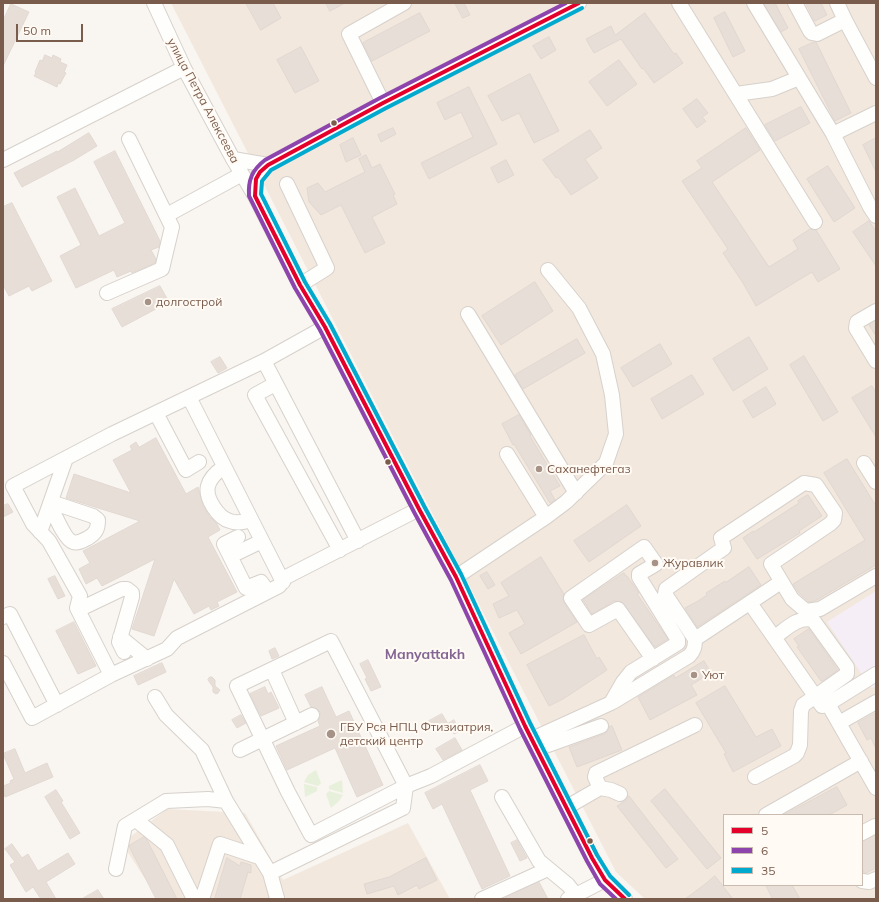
<!DOCTYPE html>
<meta charset="utf-8">
<style>
body{margin:0}
#map{position:relative;width:879px;height:902px;overflow:hidden;background:#f9f5f0;font-family:Mulish,sans-serif}
canvas{display:block}
.frame{position:absolute;inset:0;border:4px solid #7a5c4d;pointer-events:none}
.legend{position:absolute;left:723px;top:814px;width:140px;height:72px;box-sizing:border-box;background:#fffaf3;border:1px solid #cabbb1;margin:0;padding:5px 7px;list-style:none;font-size:12px;color:#7a5c4d}
.legend li{display:flex;align-items:center;gap:8px;height:20px}
.legend b{width:20px;border:1px solid #cabbb1}
.scale{position:absolute;left:16px;top:24px;width:67px;height:18px;box-sizing:border-box;border:2px solid #7a5c4d;border-top:0;padding-left:5px;font-size:12px;line-height:14px;white-space:nowrap;color:#7a5c4d;-webkit-text-stroke:3px #fffaf3;paint-order:stroke}
</style>
<div id="map">
<canvas width="879" height="902"></canvas>
<div class="frame"></div>
<ul class="legend">
<li><b style="height:5px;background:#e4002b"></b>5</li>
<li><b style="height:5px;background:#8e44ad"></b>6</li>
<li><b style="height:5px;background:#00a9ce"></b>35</li>
</ul>
<div class="scale">50 m</div>
</div>
<script>
const c = document.querySelector('canvas').getContext('2d');
c.lineJoin = 'round';
function fillPath(path, color) { c.fillStyle = color; c.fill(path, 'evenodd'); }
function stroke(path, color, width, dash) { c.strokeStyle = color; c.lineWidth = width; c.lineCap = dash ? 'butt' : 'round'; c.setLineDash(dash || []); c.stroke(path); }
function drawText(font, color, halo, rows, align = 'center') {
  c.font = font + ' Mulish,sans-serif'; c.lineWidth = 4; c.setLineDash([]); c.textBaseline = 'middle'; c.strokeStyle = halo; c.fillStyle = color; for (const [text, x, y, turn = 0] of rows) {
    c.save(); c.translate(x, y); c.rotate((+turn || 0) * Math.PI / 180); c.textAlign = isNaN(turn) ? turn : align; if (halo) c.strokeText(text, 0, 0); c.fillText(text, 0, 0); c.restore();
  }
}
fillPath(new Path2D(`
 M171,3H876V899H645L616,872ZM724,815H862V885H724Z
 M167,809L245,813L283,880L408,823L450,899H158L122,843Z`), '#f2e8de');
fillPath(new Path2D(`
 M876,591V686L871,688L827,622Z`), '#f6eef6');
fillPath(new Path2D(`
 M316,770L321,783L318,786L304,782L308,775Z
 M342,780L343,793L329,789V786Z
 M304,784L317,787V791L305,797Z
 M329,791L343,795L339,801L331,808L326,794Z`), '#e7f0db');
const building = new Path2D(`
 M246,3H273L281,18L261,30Z
 M326,3H345L330,11Z
 M455,3H464L470,15L463,18Z
 M764,3H775L788,28L781,32Z
 M806,3H821L827,15L815,21Z
 M11,4L29,12L3,66V21Z
 M725,12L745,51L733,57L714,18Z
 M420,13L430,31L372,61L363,43Z
 M645,13L674,54L676,53L683,63L654,83L643,68L642,69L621,39L594,53L586,39L611,26L615,35Z
 M549,37L556,50L541,59L533,46Z
 M814,42H816L851,113L835,121L799,49Z
 M301,47L319,81L295,93L277,60Z
 M45,55L52,58L53,55L61,59L60,62L67,65L64,72L66,73L60,84L58,83L57,87L34,76L36,73L35,72L40,60L42,61Z
 M619,60L637,84L607,106L589,82Z
 M530,74L559,131L534,143L519,113L502,121L488,96Z
 M469,87L497,144L429,179L421,163L473,137L461,112L445,120L437,103Z
 M697,99L708,113L702,117L706,121L697,128L683,109Z
 M801,107L810,123L775,141L765,125Z
 M393,128L396,134L381,142L378,135Z
 M746,128L760,150L712,182L769,267L798,249L793,240L810,229L816,230L840,269L818,282L812,272L756,306L743,283L723,253L728,249L682,181L702,168L697,161Z
 M590,130L602,148L585,159L598,178L571,195L558,177L556,178L543,160Z
 M89,133L97,146L74,160L22,187L14,173L57,151V152Z
 M353,138L361,155L346,162L340,145Z
 M876,138V172L863,145Z
 M115,151L160,241L159,247L151,250L156,259L155,263L132,273L131,271L117,277L114,270L76,288L60,256L81,245L57,197L75,188L99,236L125,223L94,162Z
 M366,155L372,168L380,164L395,194L393,195L397,204L372,217L385,243L365,253L341,205L321,215L309,202L307,188L318,183L325,192L365,172L359,159Z
 M506,160L514,175L498,183L491,168Z
 M828,166L855,208L834,222L807,179Z
 M12,203L52,281L32,291L29,286L9,296L3,285V207Z
 M869,221L876,231V266L853,232Z
 M535,282L553,311L501,345L482,316Z
 M160,286L169,302L122,327L112,309Z
 M876,321V336L869,325Z
 M749,337L768,369L733,391L713,359Z
 M577,339L585,353L523,389L515,375Z
 M660,344L672,364L633,387L621,368Z
 M804,356L838,412L823,421L790,365Z
 M220,357L227,368L218,373L211,362Z
 M692,375L704,394L662,419L651,399Z
 M872,386L876,393V437L852,398Z
 M766,387L776,404L753,418L743,401Z
 M519,415L531,435L530,436L560,486L550,491L555,500L550,503L514,444L513,445L502,424Z
 M156,438L186,494L198,487L203,506L210,517L217,524L220,530L208,537L237,592L217,602L219,606L211,610L209,606L194,614L174,579L154,636L132,629L155,559L102,586L97,578L86,584L79,569L90,563L83,551L140,521L66,498L74,474L131,493L113,460L132,450L130,446L136,442L139,447Z
 M847,459L876,506V565L815,601L809,602L799,593L793,584L865,540L824,473Z
 M808,495L822,516L799,531L800,533L757,559L743,538L753,531L754,532L799,503L798,501Z
 M8,504L13,512L3,517V506Z
 M627,505L641,526L589,562L574,541Z
 M541,557L564,594L563,598L564,603L577,622L521,654L509,633L525,624L517,610L499,618L493,604L509,596L501,583Z
 M749,567L761,585L697,627L685,608L698,601L707,595L706,593L725,581L726,582Z
 M487,572L495,585L488,589L480,576Z
 M624,573L626,576H627L639,593L637,594L668,639L655,647L622,602L614,601L592,614L583,600Z
 M55,576L65,596L58,599L48,579Z
 M74,622L96,666L78,674L56,631Z
 M809,629L838,670L823,681H821L807,661L797,647L799,646L794,639Z
 M584,635L597,659L599,657L607,670L563,699L549,706L527,665Z
 M275,648L279,656L272,659L269,651Z
 M368,660L381,687L371,691L365,679L367,678L360,664Z
 M704,661L711,673L691,685L697,695L650,720L638,697L674,675L675,678Z
 M162,663L166,672L138,685L134,676Z
 M210,677H212L215,680V686L220,690L218,693L216,694L213,692V687L208,680Z
 M725,686L756,737L772,729L781,746L733,772L724,754L726,753L696,703Z
 M265,687L268,694L271,692L279,708L261,716L250,694Z
 M322,687L336,717L349,711L383,785L357,797L335,748L287,770L276,746L320,726L318,721L320,716V712L316,708L311,707L305,695Z
 M876,713V749L871,738L867,740L858,723Z
 M442,714L448,724L435,732L429,721Z
 M241,715L246,723L237,728L232,720Z
 M454,720L460,731L454,734L448,724Z
 M612,726L622,750L577,767L569,747L604,734L608,731L609,727Z
 M455,738L462,750L443,760L436,749Z
 M15,749L25,773L47,763L53,777L5,797L3,791V786L11,783L10,781L14,779L3,754Z
 M480,765L488,781L470,790L510,876L482,889L442,804L433,809L425,793Z
 M837,787L847,805L829,815H784Z
 M665,789L721,858L707,869L651,801Z
 M56,790L63,801L61,802L80,833L70,839L45,797Z
 M629,796L678,859L666,868L617,806L625,801Z
 M876,835V868L866,873H864L862,868V842Z
 M144,837L147,840L177,899H156L129,846L130,845Z
 M517,840L527,858L520,861L511,843Z
 M12,844L22,858L28,854L38,871L68,853L75,864L46,882L56,899H41L33,887L26,892L10,865L15,862L5,849Z
 M227,858L240,866L241,862L251,865V873L248,872L240,899H215Z
 M426,858L437,880L419,889L417,885L398,895L394,886L367,894L364,884L389,877Z
 M715,876L733,899H685L704,885Z
 M539,882L548,899H503Z
 M766,885H792L800,899H773Z
 M98,890L104,899H82Z`);
fillPath(building, '#e6ded7');
stroke(building, '#e2d8d2', 1);
const minor = new Path2D(`
 M154,3L184,68L233,159L255,196L300,285L325,327L419,509L456,577L525,726L592,858L605,880L625,899
 M679,3L815,222
 M754,3L833,134L870,207L876,216
 M795,3L810,31L812,33L817,34L845,20L876,78
 M837,3L845,20
 M736,94L772,89L799,78
 M383,103L349,34L404,3
 M833,134L876,113
 M233,159L268,165
 M3,160L184,68
 M287,184L327,268L300,285
 M255,196C254,181 255,175 268,165L383,103L579,3
 M167,215L242,174
 M107,293L162,269L172,227L129,139
 M876,311L857,322L856,328L876,361
 M468,314L576,493
 M264,361L358,541
 M275,384L255,395L340,550
 M189,397L283,582
 M156,413L186,470L199,462
 M507,454L546,517
 M864,463L876,482
 M224,467C218,471 210,478 208,486C205,498 218,518 230,521C237,524 244,522 251,520
 M50,505C54,513 65,540 73,542C79,544 83,540 88,538C96,533 98,529 98,520L93,516L51,502
 M40,532L66,458
 M238,537L224,544L246,588L261,582L264,586
 M237,553L262,541
 M456,577L546,517L566,502L606,463L616,434L612,395L603,354L579,308L548,270
 M750,603L822,706L828,704L876,674
 M78,610L122,589H127L132,593V597L119,642L124,652
 M3,617L10,614L57,705
 M120,637L147,659
 M695,639L665,594L666,589L724,548L721,538L804,483L816,485L835,513L834,520L830,524L771,564L792,599L806,611L820,609L876,576
 M3,663L32,718L111,675L167,649L177,638L279,586L286,577L419,509
 M272,670L296,723
 M111,675L77,608L80,596L49,541L33,524L13,486L112,434L264,361L325,327
 M155,697L166,715L202,750L226,801L270,873L403,808L406,786L331,641L237,686L288,792L311,835L406,786L431,776L525,726
 M613,702L689,656C694,651 695,647 695,639L781,582
 M828,704L876,788
 M839,723L876,702
 M532,739L611,703L623,682L631,672L678,643V640L639,577V574L656,564L644,547L571,598L589,625L618,609L653,659
 M537,749L601,726
 M240,750L312,715
 M755,777L794,756L797,753L800,745L801,711L803,705L847,674V667L813,620C798,616 786,629 775,637
 M600,788L595,777L596,773L695,725
 M502,797L539,861L568,885L576,895
 M567,807L600,788L611,790L620,794
 M766,815L861,761
 M136,820L167,845L194,899
 M862,833L875,826
 M116,869L125,826L166,801L208,799L226,801
 M270,873L277,898L276,899
 M862,881L869,882L876,879
 M202,899L220,844L259,857
 M482,899L548,869
 M568,899L605,880`);
stroke(minor, '#d7d1cb', 16);
stroke(minor, '#fefefd', 14);
stroke(new Path2D(`
 M579,3L383,103L268,165L260,172L256,179L255,196L300,285L325,327L419,509L456,577L525,726L592,858L605,880L625,899`), '#e4002b', 4);
stroke(new Path2D(`
 M566,3L380,98L265,160C252,170 248,180 249,196L295,288L320,330L414,512L451,580L520,729L587,861L600,884L616,899`), '#8e44ad', 4);
stroke(new Path2D(`
 M582,8L386,108L271,170L262,181L261,194L305,282L330,324L424,506L461,574L530,723L597,855L610,876L629,895`), '#00a9ce', 4);
for (const [x, y, r, color] of [
 [334,123,3.5,"#7a5c4d"],
 [148,302,4,"#a69286"],
 [388,462,3.5,"#7a5c4d"],
 [539,469,4,"#a69286"],
 [655,563,4,"#a69286"],
 [694,675,4,"#a69286"],
 [331,734,5,"#a69286"],
 [590,841,3.5,"#7a5c4d"]
]) { const dot = new Path2D(); dot.arc(x, y, r, 0, 2 * Math.PI); c.fillStyle = color; c.fill(dot); stroke(dot, '#fffaf3', 1.5); }
drawText('12px', '#7a5c4d', '#fffaf3', [
 ["улица Петра Алексеева",203,101,62]
]);
drawText('12px', '#7a5c4d', '#fffaf3', [
 ["долгострой",156,302],
 ["Саханефтегаз",547,469],
 ["Журавлик",663,563],
 ["Уют",702,675],
 ["ГБУ Рся НПЦ Фтизиатрия,",340,727],
 ["детский центр",340,741]
], 'left');
drawText('bold 14px', '#846695', '#fffaf3', [
 ["Manyattakh",425,655]
]);
</script>
